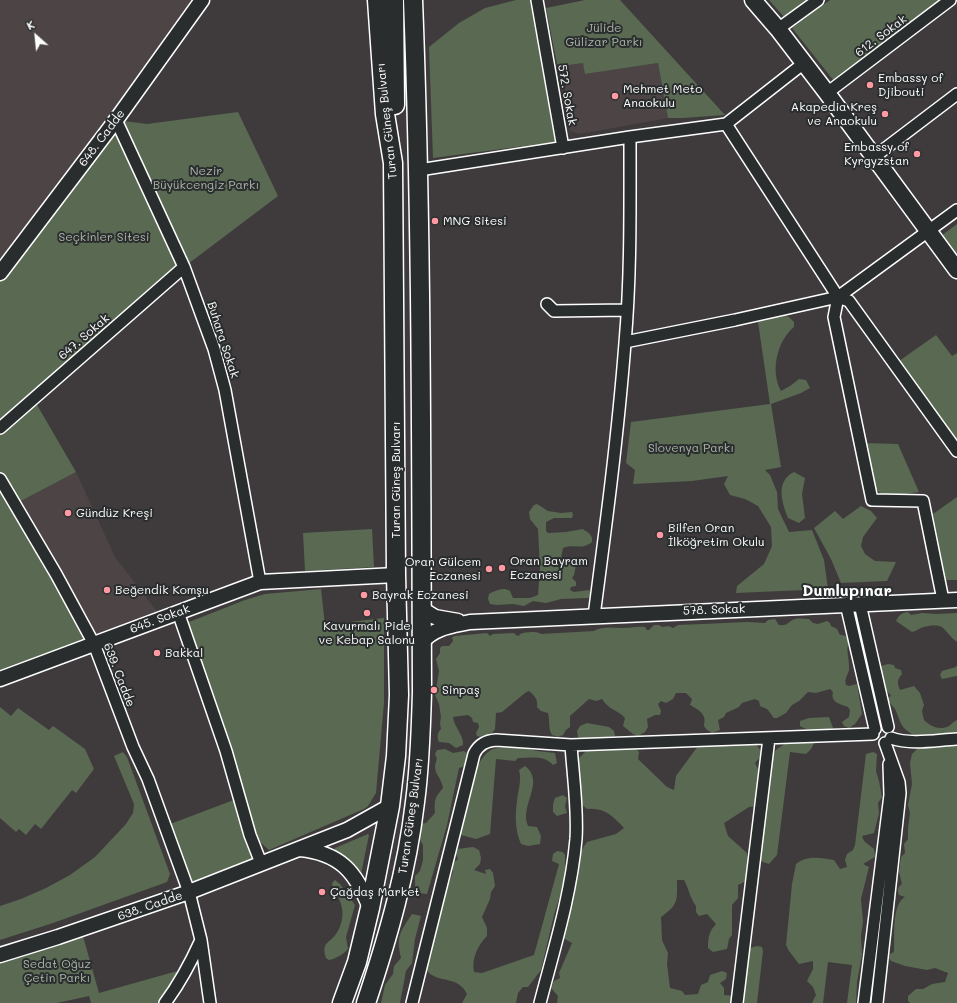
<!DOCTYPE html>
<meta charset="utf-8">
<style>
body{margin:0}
#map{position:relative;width:957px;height:1003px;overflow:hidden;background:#3f3b3c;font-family:Mali,sans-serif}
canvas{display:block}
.north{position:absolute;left:16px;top:16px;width:40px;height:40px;-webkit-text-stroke:3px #2a2d2e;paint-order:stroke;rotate:333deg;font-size:11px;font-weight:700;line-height:16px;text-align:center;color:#fff}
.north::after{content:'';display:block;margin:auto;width:14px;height:18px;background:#fff;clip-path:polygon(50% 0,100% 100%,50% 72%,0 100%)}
</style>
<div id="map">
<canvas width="957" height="1003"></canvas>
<div class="north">K</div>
</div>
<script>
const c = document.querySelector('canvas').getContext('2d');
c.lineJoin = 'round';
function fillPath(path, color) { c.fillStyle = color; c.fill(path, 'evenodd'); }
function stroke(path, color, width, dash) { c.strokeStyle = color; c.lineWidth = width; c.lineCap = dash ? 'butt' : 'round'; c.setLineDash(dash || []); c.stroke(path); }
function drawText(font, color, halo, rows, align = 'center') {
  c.font = font + ' Mali,sans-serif'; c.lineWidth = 4; c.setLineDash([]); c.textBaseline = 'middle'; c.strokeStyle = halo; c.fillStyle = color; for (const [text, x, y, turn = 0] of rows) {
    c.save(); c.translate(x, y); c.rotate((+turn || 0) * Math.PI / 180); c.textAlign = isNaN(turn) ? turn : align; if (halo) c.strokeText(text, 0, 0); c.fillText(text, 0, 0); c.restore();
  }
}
fillPath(new Path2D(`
 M0,0H202L0,273Z
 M583,63L586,74L658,63L668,118L580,134L570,131L562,66Z
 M76,472L115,557L162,618L94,644L15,504Z`), '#4d4545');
fillPath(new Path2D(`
 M516,0H530L555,142L433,158L429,47L459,23L485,8Z
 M585,0H620L725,115L683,118H668L658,63L585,74L583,63L562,66L557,64L546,8Z
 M769,0H810L785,18Z
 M830,0H941L834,81L792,28Z
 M238,112L278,196L184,267L33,398L76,472L15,504L94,644L0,679V273L116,120L147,124Z
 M957,224V258L941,236Z
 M785,316L789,317L794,322V327C777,341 770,371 781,391L790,386L799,379L806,380L810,388L801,393L771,404L781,467L765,470L770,475L777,492L778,509L789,532L812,530L824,560L828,589L736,593L737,586L764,564L772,546L771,527L758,506L745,499L730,495L724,484L728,476L692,481L633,484L635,470L626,463L631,422L770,404L758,322Z
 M936,335L952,356L957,353V442L899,361Z
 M863,443L898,444L919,492L884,497L873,486Z
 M794,472L805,478L802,494L805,518L799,523L788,518C782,503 775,481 794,472Z
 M957,497V580H946L933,514Z
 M537,504L548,511L561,513L572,512L573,515L572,518H554L546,522V531L548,533L566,532L583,529C588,533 593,534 592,542C581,551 574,543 563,548L561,558L564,561H572L576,565L574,575L572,578L576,582V586L571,587L570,590L574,592L589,590L592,595L588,598L561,599L546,603L533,601L524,606L513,604L497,605L490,604L488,599L489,594C497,590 503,587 510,591L513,598H530L538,595L540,568L538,529L530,519L529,512L534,505Z
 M861,506L871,511L877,518L863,537L861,546L865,554L875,561L896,562L887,581L841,583L831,559L814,528L835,511L843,519Z
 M372,529L374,567L305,571L303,533Z
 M321,589L325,625L384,618V703L376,793L368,806L364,809L269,850L260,842L253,832L239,776L228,751L184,624L245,600L265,594Z
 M908,612L911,615L922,613L936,614L957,613V642C942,631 947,622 924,627C919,628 917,631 912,632L896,621C899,615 901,613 908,612Z
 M775,619L779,625C789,626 788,621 795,619C799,618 805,619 809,619L813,623L818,624L827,621L830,623L831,626L837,629L840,635C845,635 847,636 849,641C845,650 850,660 849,670C848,675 844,679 846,685L849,686L857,684L862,714L855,724L849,728L844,726L842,722L849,717L850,710L848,707C841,704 830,703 833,692L830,689L816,693L808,692L799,701L792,705L786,713L777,718H774L767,709L760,706L759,701L755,699L742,703L739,707L726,713L724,717L718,720L720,730L712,733C698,725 708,724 703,715C700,710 695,708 690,705L692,699L686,693H676L673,699L666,703L661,701L658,704L661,711L660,715H655L647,719L648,727L645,732L638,736L633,734L623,726L625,718C617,709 610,711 602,699L596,701L589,699L570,716V727L566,730L563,735L558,737L552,735C548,729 550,721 548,713L541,711L537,707C538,699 535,696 529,691L525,693L502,712L496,713L495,729L491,735L481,737L477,736L476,733L479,727L478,723L473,722L472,718L468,715L453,717C454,727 464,735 463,745L456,748L449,743L439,742C437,737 437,733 441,729L440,723L441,717L439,704L435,695L439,671L436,659L440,653V648L442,646H449L453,641L452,637L455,636L487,633L490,636L493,634L514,633L516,635L519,636L520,634C525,632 537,631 541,634L594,631C602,626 613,628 622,628C630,628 637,626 645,627L647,630H649L654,625H659L662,627L669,626L673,628L678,625L703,624L747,622L765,623L768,620Z
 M888,664L894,665L895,668L901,670L902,674C897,680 897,683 900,690L914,686L920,693L924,705L922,711L924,720C930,726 940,731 949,726C952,724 953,722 957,720V734L914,735C900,728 901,722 895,709C892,705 889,703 888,698L891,696L890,694L887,692L885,688L886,686L882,683L879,670L881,666Z
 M957,665V676L942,679L940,675L942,671L956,667Z
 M0,707L11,716L18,708L49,730L53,726L85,749L94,769L76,793L72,790L41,829L35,824L26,835L19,829L16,832L0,818Z
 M829,717L833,728C822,731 809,732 800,726V721L809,718Z
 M587,723L609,727L614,731L615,736L582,740L578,737L577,731L580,726Z
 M810,741L814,743L811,749L806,754L790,752L777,855L769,864L760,861L759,856L766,805L749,807L724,823L728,836L747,853L749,870L746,881L738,885V898L732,905V935L729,939L727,949L713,952L708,948C708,938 709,931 716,924L707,914L699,916L696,912V906C690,898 689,889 684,880H677C677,901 679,904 661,917L662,940L668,953L667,964L670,988L682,991L685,995L698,994L701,985L708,982L710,975L722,971L727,973L726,979L720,983L724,988V995L734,996V1003H557L558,996L551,988L554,981L560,978L559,973L572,943L563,938L578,855L587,842L616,834L624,828C613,816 604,807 587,809L579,802L576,773L579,758L586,751L621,750L635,748L639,752L638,759L667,787L674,790L676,776L698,746L748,742L756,744L763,754L755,763L759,771L770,772L771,759L776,750L787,742Z
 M952,744H957V1003H910L908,1001V996L916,989H923L932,984L945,982L948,973L935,968L927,970L905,966L891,961L889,958L890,954L894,952C895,938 891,905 905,897L899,895C897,890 898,887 902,884L899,872L901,857L905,853L904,844L908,839V828L910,813L908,805L912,784L910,763L912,754L919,747L924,745H930L936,748Z
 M519,747L537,751L555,753L557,763L553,765C544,755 532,758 518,758L515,761L496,759L490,834L476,839L461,835L459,830C464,810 473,759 491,750C499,746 511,748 519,747Z
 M445,749L453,753L464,751L469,754L468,765L459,768L447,825L427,894L418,893L415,887V876L420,871L423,860V845L419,838L420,824L426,823L435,813C434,800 435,797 443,788C441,775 431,773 437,759L435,754L437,750Z
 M123,752L127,757L170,874L167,882L53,923L0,940V906L21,899L46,888L70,875L95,857L126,824L133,813L134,804L114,756Z
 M873,752L877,754L876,771L879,781L882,797L878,803L879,813L874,833L862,836L864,841L874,849L875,857L863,864L869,867L861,899L863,922L861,936L862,955L857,982L856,1003H847L852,965L828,962L823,1003H812L816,995L813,987L807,981L813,969V961L799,964L789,951L786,945L792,884L796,864C808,855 820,858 834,860L840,869L847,867L845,860L847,854L853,850L855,845L866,754Z
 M525,766C546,782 519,805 528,826L537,827L541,836L540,844L528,846L521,844C515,830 515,816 517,801C518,790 522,781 519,770Z
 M563,795L567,798L565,806L567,813L557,816L553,812V804L555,798Z
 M239,798L261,863L189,892L165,826Z
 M368,834L369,835L361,874L345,858L335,852V848Z
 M473,847L479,850L481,858L480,864L474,870L486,874L485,870L490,869L493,873L495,886L491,892L490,899L482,917L487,928V936C478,945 471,959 474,972L482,973L534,955L559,864L552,861L553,854L557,851L563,852L565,855V879L554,915L541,970L528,987H523L518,993L516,1003H462L467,994C458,975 439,984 427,971L426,964L431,956L435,929L441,915V904L453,872L451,865L458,859L456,854L458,849Z
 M335,880L340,884L355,905L346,937L348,949C344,954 335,959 329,960L326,958C321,942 329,944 336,934C339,930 341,924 342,919C344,909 340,901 336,892C335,888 332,888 332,883Z
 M412,914L421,916L415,939L412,963L406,971L400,1003H381L385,985L393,974L394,966L401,958C396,936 400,932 412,914Z
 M81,929L99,993L188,968L165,1003H91L89,996L57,1003H0V958Z
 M757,946L762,947L763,951L757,1003H742L747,976L745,970L748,951L750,948Z`), '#596952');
const minor = new Path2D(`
 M537,0L563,148
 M778,29L818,0
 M827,93L950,0
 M116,120L184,267L214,349L225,390L260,582
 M726,124L838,297L849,301L957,451
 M874,157L957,94
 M419,170L630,137L726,124L804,63
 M838,297L834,317L872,500L923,501L943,600
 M547,304L554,311L627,310
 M625,342L735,320L838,297L957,210
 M0,428L184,267
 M0,479L56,574L94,644L133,747L148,779L189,892L201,940L210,1003
 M846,604L875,729
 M860,604L888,727
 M178,612L226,751L250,835L261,863
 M594,616C606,525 618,434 625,343C631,274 630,206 630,137
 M891,738C911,745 936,740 957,739
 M165,1003C180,983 191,962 201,940
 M412,1003L474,754C479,744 486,741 496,740L571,745L873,734
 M540,1003C554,949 571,895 576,839C578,808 573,776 571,745
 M737,1003L769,738
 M864,1003L890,795L889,764
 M877,1003L900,793L899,782L885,743`);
const tertiary = new Path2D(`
 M0,273L116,120L202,0
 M422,609L435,617L458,621
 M422,642C435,627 452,626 470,622L957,600
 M0,679L260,582L396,575
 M300,849C340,853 356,872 370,908
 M0,955L58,937L189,892L347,830L390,806`);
const secondary = new Path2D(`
 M753,0L778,29L827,93L957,270`);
const primary = new Path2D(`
 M394,0L395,105
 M342,1003L357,962L370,908L390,806L396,756L399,695L396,575L393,163L385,114L377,0
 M366,1003C388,937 407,871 415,802C420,765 421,729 422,692C421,461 422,231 413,0`);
stroke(minor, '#fff', 14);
stroke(tertiary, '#fff', 17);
stroke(secondary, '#fff', 19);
stroke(primary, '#fff', 21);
stroke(minor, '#2a2d2e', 11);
stroke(tertiary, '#2a2d2e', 14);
stroke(secondary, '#2a2d2e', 16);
stroke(primary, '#2a2d2e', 18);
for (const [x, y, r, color] of [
 [870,85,4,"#ff9aa2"],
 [615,96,4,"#ff9aa2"],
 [885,114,4,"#ff9aa2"],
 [917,154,4,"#ff9aa2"],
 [435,221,4,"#ff9aa2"],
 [68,513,4,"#ff9aa2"],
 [660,535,4,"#ff9aa2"],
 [502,568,4,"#ff9aa2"],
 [489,569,4,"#ff9aa2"],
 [107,590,4,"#ff9aa2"],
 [364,595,4,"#ff9aa2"],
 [367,613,4,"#ff9aa2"],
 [157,653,4,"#ff9aa2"],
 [434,690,4,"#ff9aa2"],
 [322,892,4,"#ff9aa2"]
]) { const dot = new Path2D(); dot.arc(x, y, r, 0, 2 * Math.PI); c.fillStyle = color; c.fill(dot); stroke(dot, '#2a2d2e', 1.5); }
drawText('12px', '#acb4a8', '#2a2d2e', [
 ["Jülide",604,28],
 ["Gülizar Parkı",604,42],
 ["Nezir",206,171],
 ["Büyükcengiz Parkı",206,185],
 ["Seçkinler Sitesi",104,237],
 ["Slovenya Parkı",691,448],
 ["Sedat Oğuz",57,964],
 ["Çetin Parkı",57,978]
]);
drawText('12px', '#fff', '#2a2d2e', [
 ["612. Sokak",881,36,-37],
 ["572. Sokak",567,95,80],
 ["Turan Güneş Bulvarı",387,121,-96],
 ["648. Cadde",102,138,-53],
 ["647. Sokak",84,337,-41],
 ["Buhara Sokak",223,340,72],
 ["Turan Güneş Bulvarı",396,480,-90],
 ["578. Sokak",714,610,-2],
 ["645. Sokak",160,619,-20],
 ["639. Cadde",119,675,69],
 ["Turan Güneş Bulvarı",411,816,-82],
 ["638. Cadde",150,906,-19]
]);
drawText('12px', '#fff', '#2a2d2e', [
 ["Embassy of",878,78],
 ["Djibouti",878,92],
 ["Mehmet Meto",623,89],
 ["Anaokulu",623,103],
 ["Akapedia Kreş",877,107,"right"],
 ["ve Anaokulu",877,121,"right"],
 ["Embassy of",909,147,"right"],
 ["Kyrgyzstan",909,161,"right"],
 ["MNG Sitesi",443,221],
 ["Gündüz Kreşi",76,513],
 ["Bilfen Oran",668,528],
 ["İlköğretim Okulu",668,542],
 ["Oran Bayram",510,561],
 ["Eczanesi",510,575],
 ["Oran Gülcem",481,562,"right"],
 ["Eczanesi",481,576,"right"],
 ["Beğendik Komşu",115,590],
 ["Bayrak Eczanesi",372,595],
 ["Kavurmalı Pide",367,626,"center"],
 ["ve Kebap Salonu",367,640,"center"],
 ["Bakkal",165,653],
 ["Sinpaş",442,690],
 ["Çağdaş Market",330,892]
], 'left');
drawText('bold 16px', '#fff', '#2a2d2e', [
 ["Dumlupınar",847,591]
]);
</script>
